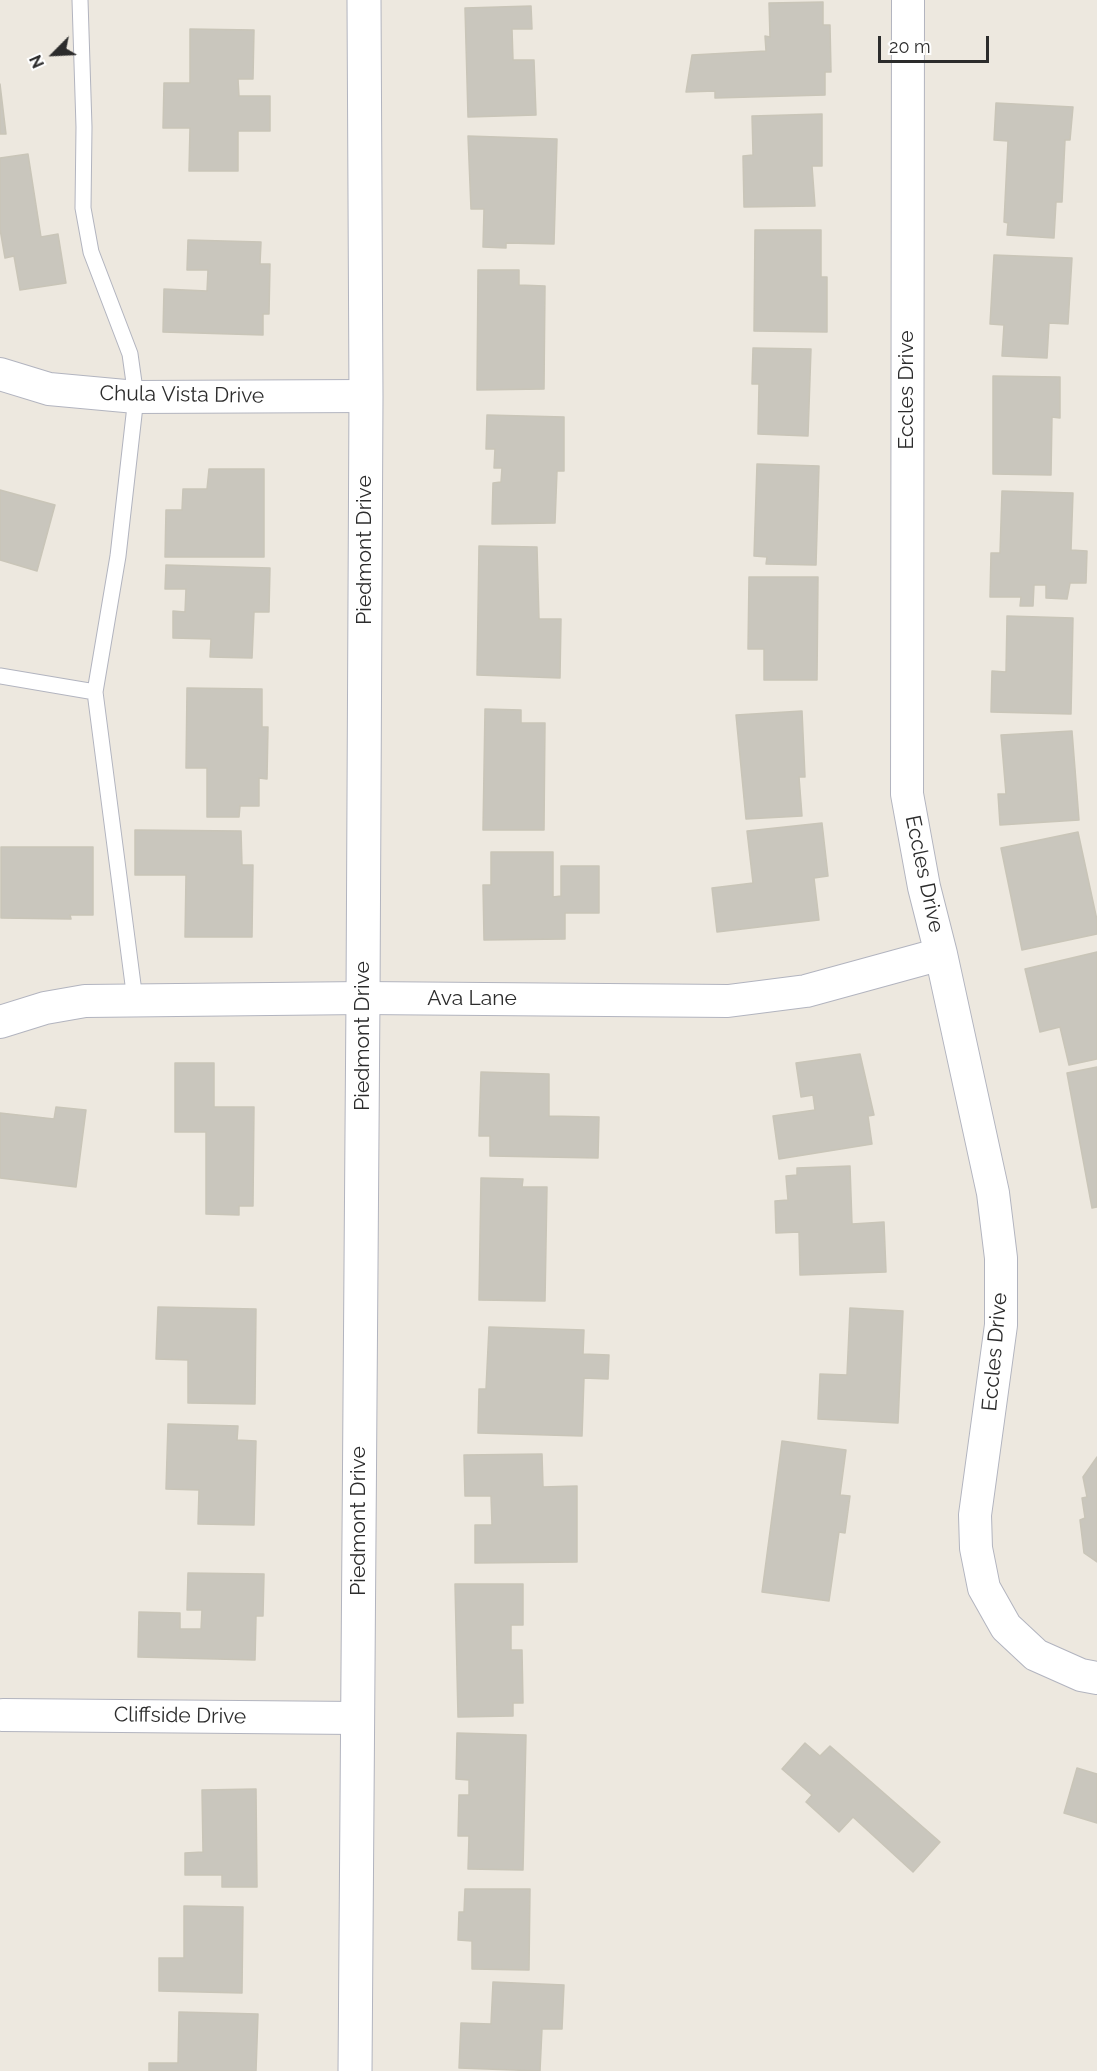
<!DOCTYPE html>
<style>
body{margin:0}
#map{position:relative;width:1097px;height:2071px;overflow:hidden;background:#ede8df;font-family:Raleway,sans-serif}
canvas{display:block}
.north{position:absolute;left:24px;top:24px;width:60px;height:60px;-webkit-text-stroke:4px #fff;paint-order:stroke;rotate:246deg;font-size:16px;font-weight:700;line-height:24px;text-align:center;color:#2c2c2c}
.north::after{content:'';display:block;margin:auto;width:21px;height:27px;background:#2c2c2c;clip-path:polygon(50% 0,100% 100%,50% 72%,0 100%)}
.scale{position:absolute;left:878px;top:36px;width:111px;height:27px;box-sizing:border-box;border:3px solid #2c2c2c;border-top:0;padding-left:8px;font-size:18px;line-height:21px;white-space:nowrap;color:#2c2c2c;-webkit-text-stroke:4px #fff;paint-order:stroke}
</style>
<div id="map">
<canvas width="1097" height="2071"></canvas>
<div class="north">N</div>
<div class="scale">20 m</div>
</div>
<script>
const c = document.querySelector('canvas').getContext('2d');
c.lineJoin = 'round';
function fillPath(path, color) { c.fillStyle = color; c.fill(path, 'evenodd'); }
function stroke(path, color, width, dash) { c.strokeStyle = color; c.lineWidth = width; c.lineCap = dash ? 'butt' : 'round'; c.setLineDash(dash || []); c.stroke(path); }
function drawText(font, color, halo, rows, align = 'center') {
  c.font = font + ' Raleway,sans-serif'; c.lineWidth = 6; c.setLineDash([]); c.textBaseline = 'middle'; c.strokeStyle = halo; c.fillStyle = color; for (const [text, x, y, turn = 0] of rows) {
    c.save(); c.translate(x, y); c.rotate((+turn || 0) * Math.PI / 180); c.textAlign = isNaN(turn) ? turn : align; if (halo) c.strokeText(text, 0, 0); c.fillText(text, 0, 0); c.restore();
  }
}
const building = new Path2D(`
 M823,2V25H830L831,72H825V95L715,98V91L686,92L692,55L766,51L765,36L770,37L769,3Z
 M531,6L532,29H512L513,60H534L536,115L468,117L465,8Z
 M190,29L254,30L253,79H238L239,96H270V131H238V171H189L190,128H163L164,83H190Z
 M0,84L6,134H0Z
 M996,103L1073,107L1070,140H1065L1062,202H1056L1054,238L1007,235L1008,223L1004,222L1008,141L994,140Z
 M822,114V166H812L815,206L744,207L743,156L753,155L752,116Z
 M468,136L557,139L554,244L506,243V248L483,247L484,209H471Z
 M28,154L41,237L58,234L66,283L20,290L14,256L5,258L0,229V158Z
 M755,230H821V277H827V332L754,331Z
 M188,240L261,242L260,264H270L269,314H263V335L163,332L164,289L207,291L208,270H187Z
 M994,255L1072,258L1068,324L1049,323L1047,358L1002,356L1004,325L990,324Z
 M478,270H519V285L545,286L544,389L477,390Z
 M753,348L811,349L808,436L758,434L759,384H752Z
 M993,376L1060,377V418L1052,417L1051,475L993,474Z
 M487,415L564,417V471H557L555,523L492,524L493,483L501,482L502,468H494L495,449H486Z
 M757,464L819,466L816,565L766,564L767,557L754,556Z
 M209,469H264V557H165L166,510H182L183,489H207Z
 M0,490L55,505L37,571L0,560Z
 M1002,491L1073,493L1071,550L1087,551L1086,583H1070L1067,599L1046,598V585H1034L1033,606H1020L1021,597H990L991,553H1000Z
 M479,546L537,547L539,619H561L560,678L477,675Z
 M166,565L270,568L269,612H254L252,658L210,657L211,639L173,638V611L185,612L186,589H165Z
 M749,577H818L817,680H764V649H748Z
 M1007,616L1073,618L1071,714L991,712L992,671L1006,672Z
 M187,688L262,689V727H268L267,779L259,778V806H240L239,817H207V768H186Z
 M485,709L521,710V723H545L544,830H483Z
 M802,711L805,777H799L802,816L746,819L736,715Z
 M1072,731L1079,820L1000,825L998,794H1006L1001,735Z
 M822,823L828,876L814,878L819,920L717,932L712,888L753,883L747,831Z
 M135,830L241,831L242,865H253L252,937H185L186,875H135Z
 M1078,832L1097,920V934L1022,950L1001,848Z
 M1,847H93V915H70L71,919L1,918Z
 M491,852H553V897L561,896V866H599V913H565V939L484,940L483,885H491Z
 M1097,952V1059L1069,1065L1060,1027L1040,1032L1025,969Z
 M860,1054L874,1115L868,1116L872,1144L779,1159L773,1116L815,1110L813,1095L801,1097L796,1063Z
 M175,1063H214V1107H254L253,1206H239V1215L206,1214V1132H175Z
 M1097,1067V1207L1092,1208L1067,1073Z
 M481,1072L549,1074V1116L599,1117L598,1158L490,1156V1136H479Z
 M56,1107L86,1110L76,1187L0,1178V1113L54,1119Z
 M850,1166L852,1224L884,1222L886,1272L800,1275L799,1232L776,1233L775,1201L788,1200L786,1176L797,1175V1168Z
 M481,1178L523,1179L522,1187H547L545,1301L479,1300Z
 M158,1307L256,1309L255,1404L188,1403V1360L156,1359Z
 M850,1308L903,1311L898,1423L818,1419L820,1374L847,1375Z
 M489,1327L584,1330L583,1354L609,1355L608,1379L584,1378L582,1436L478,1433L479,1389H486Z
 M168,1424L238,1426L237,1440L256,1441L254,1525L198,1524L199,1490L166,1489Z
 M782,1441L846,1450L840,1495L850,1496L845,1533L839,1532L829,1601L762,1592Z
 M542,1454L543,1487L577,1486V1562L475,1563V1525H492L491,1496H465L464,1455Z
 M1097,1457V1562L1084,1553L1080,1520L1085,1518L1082,1498L1087,1497L1083,1477Z
 M188,1573L264,1574L263,1616H256L255,1660L138,1657L139,1612L180,1613V1629H201L202,1610H187Z
 M455,1584H523V1625H511V1650H522L523,1703H513V1716L458,1717Z
 M457,1733L526,1735L523,1870L468,1869L469,1836H458L459,1795H469V1780L456,1779Z
 M805,1743L820,1756L830,1746L940,1842L913,1872L853,1817L839,1832L806,1802L812,1795L782,1769Z
 M1077,1768L1097,1774V1823L1064,1813Z
 M256,1789L257,1887H222V1875H185V1853L203,1852L202,1790Z
 M465,1889H530L529,1970L472,1969V1941L458,1940L459,1912H464Z
 M184,1906L243,1907L242,1993L159,1991V1958H184Z
 M493,1982L564,1985L562,2029H542L540,2071L459,2068L461,2023L491,2024Z
 M179,2012L258,2014L256,2071H149V2063H178Z`);
fillPath(building, '#c9c6bd');
stroke(building, '#c9c5b8', 1.5);
const service = new Path2D(`
 M80,0L84,127L83,208L91,252L130,354L136,397L118,556L95,692L135,1000
 M0,676L95,692`);
const minor = new Path2D(`
 M908,0L907,794L924,887L941,954L993,1193L1001,1258V1325L975,1515L976,1548L984,1588L1006,1627L1036,1655L1081,1675L1097,1678
 M0,374L49,389L136,397L366,396
 M0,1022L45,1008L85,1001L363,998L728,1001L806,991L941,954
 M3,1715L357,1718`);
const tertiary = new Path2D(`
 M355,2071L363,998L366,396L364,0`);
stroke(service, '#b2b4bf', 17);
stroke(minor, '#b2b4bf', 34);
stroke(tertiary, '#b2b4bf', 35);
stroke(service, '#fff', 15);
stroke(minor, '#fff', 32);
stroke(tertiary, '#fff', 33);
drawText('21px', '#2c2c2c', '#fff', [
 ["Eccles Drive",907,390,-90],
 ["Chula Vista Drive",182,395,1],
 ["Piedmont Drive",365,550,-90],
 ["Eccles Drive",924,874,78],
 ["Ava Lane",472,999],
 ["Piedmont Drive",363,1036,-90],
 ["Eccles Drive",995,1352,-85],
 ["Piedmont Drive",359,1521,-90],
 ["Cliffside Drive",180,1716,1]
]);
</script>
